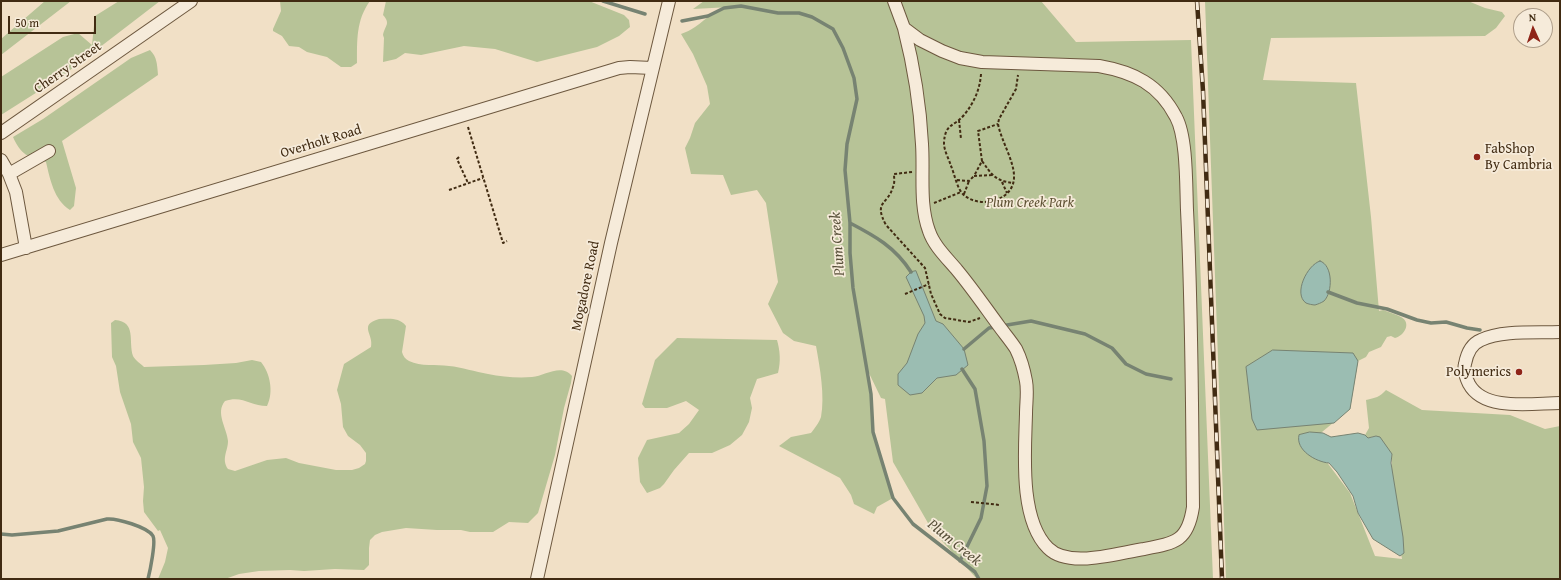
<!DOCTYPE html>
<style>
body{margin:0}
#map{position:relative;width:1561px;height:580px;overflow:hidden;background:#f1e0c6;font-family:"Gentium Book Plus",serif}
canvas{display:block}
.frame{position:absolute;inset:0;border:2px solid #412b12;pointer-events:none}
.north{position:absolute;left:1513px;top:8px;width:40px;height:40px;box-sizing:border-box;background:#f6ebda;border:1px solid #ae9e8a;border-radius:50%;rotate:357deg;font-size:11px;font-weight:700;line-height:16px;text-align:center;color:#412b12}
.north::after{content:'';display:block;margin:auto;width:14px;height:18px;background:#8f2418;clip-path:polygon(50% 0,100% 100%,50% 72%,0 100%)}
.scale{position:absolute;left:8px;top:16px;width:88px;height:18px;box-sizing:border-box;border:2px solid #412b12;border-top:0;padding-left:5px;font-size:12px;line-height:14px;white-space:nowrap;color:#412b12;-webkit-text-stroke:3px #f6ebda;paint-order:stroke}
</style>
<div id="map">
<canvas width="1561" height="580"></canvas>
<div class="frame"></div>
<div class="north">N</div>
<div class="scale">50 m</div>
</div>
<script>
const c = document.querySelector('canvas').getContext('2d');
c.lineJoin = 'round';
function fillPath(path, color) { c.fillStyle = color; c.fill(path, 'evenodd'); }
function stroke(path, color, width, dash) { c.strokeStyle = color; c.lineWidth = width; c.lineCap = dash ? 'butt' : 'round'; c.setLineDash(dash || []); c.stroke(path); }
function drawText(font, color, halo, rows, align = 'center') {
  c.font = font + ' "Gentium Book Plus",serif'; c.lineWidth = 3.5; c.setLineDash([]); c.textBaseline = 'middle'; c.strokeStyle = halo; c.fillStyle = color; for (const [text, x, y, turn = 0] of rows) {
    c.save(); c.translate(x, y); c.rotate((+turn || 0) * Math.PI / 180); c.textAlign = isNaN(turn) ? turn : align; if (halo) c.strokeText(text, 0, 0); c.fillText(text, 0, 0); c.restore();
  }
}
fillPath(new Path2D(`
 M45,1H71L1,55V39Z
 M119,1H160L61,77L1,115V77L63,37L78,33L92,45L95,16Z
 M280,1H370C356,20 357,41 357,63L351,67H341L327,57L307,52L299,47L289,46L282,36L273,31V29L281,11Z
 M386,1H589L624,15L629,20L630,27L619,36L597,47L537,62L495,49L464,46L421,55L405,53L396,59L383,62L384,38L383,35C385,25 391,24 383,15Z
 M704,1H1041L1076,42L1191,40L1213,579H977L932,530L893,462L885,399L881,398L867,369L871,394L873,432L893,498L877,507L874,514L854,504L851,495L840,478L779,446L791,437L811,433C814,429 819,423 821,417C825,396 820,368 816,346L794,341L783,333L768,304L778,282L766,203L757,190L731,195L723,175L691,174L685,148L690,138L695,123L710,104L707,86L693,54L681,34C686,32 691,30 695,27C708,18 715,9 731,7L693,9Z
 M1205,1H1468L1485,8L1502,12L1505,16L1496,28L1485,36L1271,38L1263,80L1356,83L1371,217L1379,311L1383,310C1388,312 1396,314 1401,317C1412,323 1404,336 1395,338L1391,336L1387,337L1381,347L1369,352L1366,357L1358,361L1350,409L1311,441L1350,493L1375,556L1402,559L1392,505V454L1376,436L1368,438L1365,435L1369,428L1366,400C1375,398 1380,397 1386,390L1422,410L1510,415L1545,429L1560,426V579H1226Z
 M150,50C157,57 157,64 158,75L62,141L76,188L74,206L70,210C54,200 50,179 46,162C28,157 21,155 13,137L43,119L131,58Z
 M379,319C389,319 399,317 406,326L402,352C403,356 405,359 409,361C421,367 436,364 449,366C462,367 475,372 488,374C502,377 518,378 532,377C545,376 561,363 572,376L571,383L564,408L555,455L538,513L528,523L509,522L493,532H470L461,530H437L406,528L382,532L375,535L370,540L369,548V565L364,570L335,569L304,571L290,570L259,571L239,574L225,579H158L165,562L168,548L160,530L158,531L144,512L143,501L144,487L141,458L133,442L131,424L120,392L116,366L112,357L111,323L115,320C137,322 128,341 133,356C135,360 141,364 144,367L204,365L236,363L252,360L261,362C270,373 274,392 267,406C251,406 242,395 225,401C215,413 227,428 228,441C228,451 221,459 228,469L235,471L267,460L286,458L299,463L336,470H352L359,468L365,464L366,461V453L360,445L348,436L343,427L341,404L337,390L344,364L371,347C374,334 358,325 379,319Z
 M677,338L777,340C780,351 781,361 778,373L757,379L750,398L752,408L749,422L742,435L730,445L712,453H689L674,470L664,484L660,488L647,493L640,482L638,458L647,440L679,433L689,424L699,410L686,401L667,408H645L642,404L655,360Z`), '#b7c397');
const water = new Path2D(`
 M1320,261C1333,265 1333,292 1324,301C1321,303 1318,304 1315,305C1313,305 1308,304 1306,303C1293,294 1307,265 1320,261Z
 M916,271L936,321L943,324L964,349L968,365L956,375L937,378L922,393L910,395L898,385V374L907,363L918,334L925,323L924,316L906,277L911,272Z
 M1273,350L1353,353L1358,361L1350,409L1334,423L1257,430L1252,419L1246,367Z
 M1310,432L1323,433L1331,437L1358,433L1365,435L1368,438L1376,436L1380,437L1392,454L1391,463L1403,537L1404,553L1400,556L1373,539L1358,513L1353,496L1337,472L1329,463C1316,462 1295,450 1299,435Z`);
fillPath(water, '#9bbdb2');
stroke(water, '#778372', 1);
stroke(new Path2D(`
 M603,1L645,14
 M682,21L708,16L724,8L741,6L778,13H799L812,17L833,29L843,48L854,78L857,99L847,144L845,170L850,223V253L853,288L871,394L873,432L893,498L913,524L975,572L979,579
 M850,223C875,236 895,247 911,272
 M1328,292L1357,303L1387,309L1417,320L1431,323L1446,322L1467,328L1480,330
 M964,349L989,328L1031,321L1085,334L1112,348L1126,364L1146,374L1171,379
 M1,534L12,535L58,531L107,519C116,518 148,527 153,536C156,542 150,571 148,579
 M960,561L981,518L987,486L984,441L975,389L962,369`), '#778372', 3.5);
const minor = new Path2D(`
 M894,1L904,28
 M904,28L920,40L942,51L960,58L982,62L1099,66C1133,72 1159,84 1176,117C1187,137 1186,185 1187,210C1192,308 1192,408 1193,507C1188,541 1176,543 1144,549C1117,553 1069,569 1048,548C1019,519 1025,452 1026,414C1026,403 1028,391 1026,381C1024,370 1021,359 1016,349C1011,341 1004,333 999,326C985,307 972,288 957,270C947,258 934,246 929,231C919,204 924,173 922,144C920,104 914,67 904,28Z
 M1,133L191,1
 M1,160L9,174L16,192L26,248
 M9,174L49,151
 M1,255L619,68L630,67L652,68
 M1560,332C1536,333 1502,330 1481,340C1471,344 1467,353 1465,364C1463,371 1466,378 1469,384C1484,412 1533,403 1560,403
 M537,579L611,243L669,1`);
stroke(minor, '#6d583f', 14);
stroke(new Path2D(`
 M981,74C980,89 974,103 964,115C954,127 945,123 944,143C944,151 949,159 951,166C955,175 957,190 965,196C982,209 1015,200 1014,176C1014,161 1001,140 998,124L999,119L1016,89L1018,75
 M959,120L961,139
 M468,127L503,243L507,241
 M459,157L457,159L468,183
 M982,161L978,131L998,124
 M912,172L894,174C894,178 895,183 893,187C888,205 873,201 886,225L925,268L931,294L940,314L945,318L969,322L980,318
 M992,175L974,176L982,161C992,175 995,181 1014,183
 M957,180L969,181L974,176
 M1002,182L1007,193
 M449,190L483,178
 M964,194L969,181
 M934,203L961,192
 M905,294L929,284
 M971,502L1000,505`), '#412b12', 2, [3, 2]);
stroke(minor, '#f6ebda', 12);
const rail = new Path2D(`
 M1197,1L1203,91L1222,579`);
stroke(rail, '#412b12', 4.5);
stroke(rail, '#f6ebda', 3, [9]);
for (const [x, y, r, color] of [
 [1477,157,4,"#8f2418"],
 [1519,372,4,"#8f2418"]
]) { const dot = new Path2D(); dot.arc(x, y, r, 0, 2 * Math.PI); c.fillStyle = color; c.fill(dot); stroke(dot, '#f6ebda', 1.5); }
drawText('14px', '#412b12', '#f6ebda', [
 ["Cherry Street",68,68,-35],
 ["Overholt Road",321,142,-17],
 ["Mogadore Road",586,286,-78]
]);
drawText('14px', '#412b12', '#f6ebda', [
 ["FabShop",1485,149],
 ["By Cambria",1485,165],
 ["Polymerics",1511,372,"right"]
], 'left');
drawText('italic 14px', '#5e5133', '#f6ebda', [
 ["Plum Creek Park",1030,203]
]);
drawText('italic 15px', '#58503a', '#f6ebda', [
 ["Plum Creek",838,244,-94],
 ["Plum Creek",954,543,39]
]);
</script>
